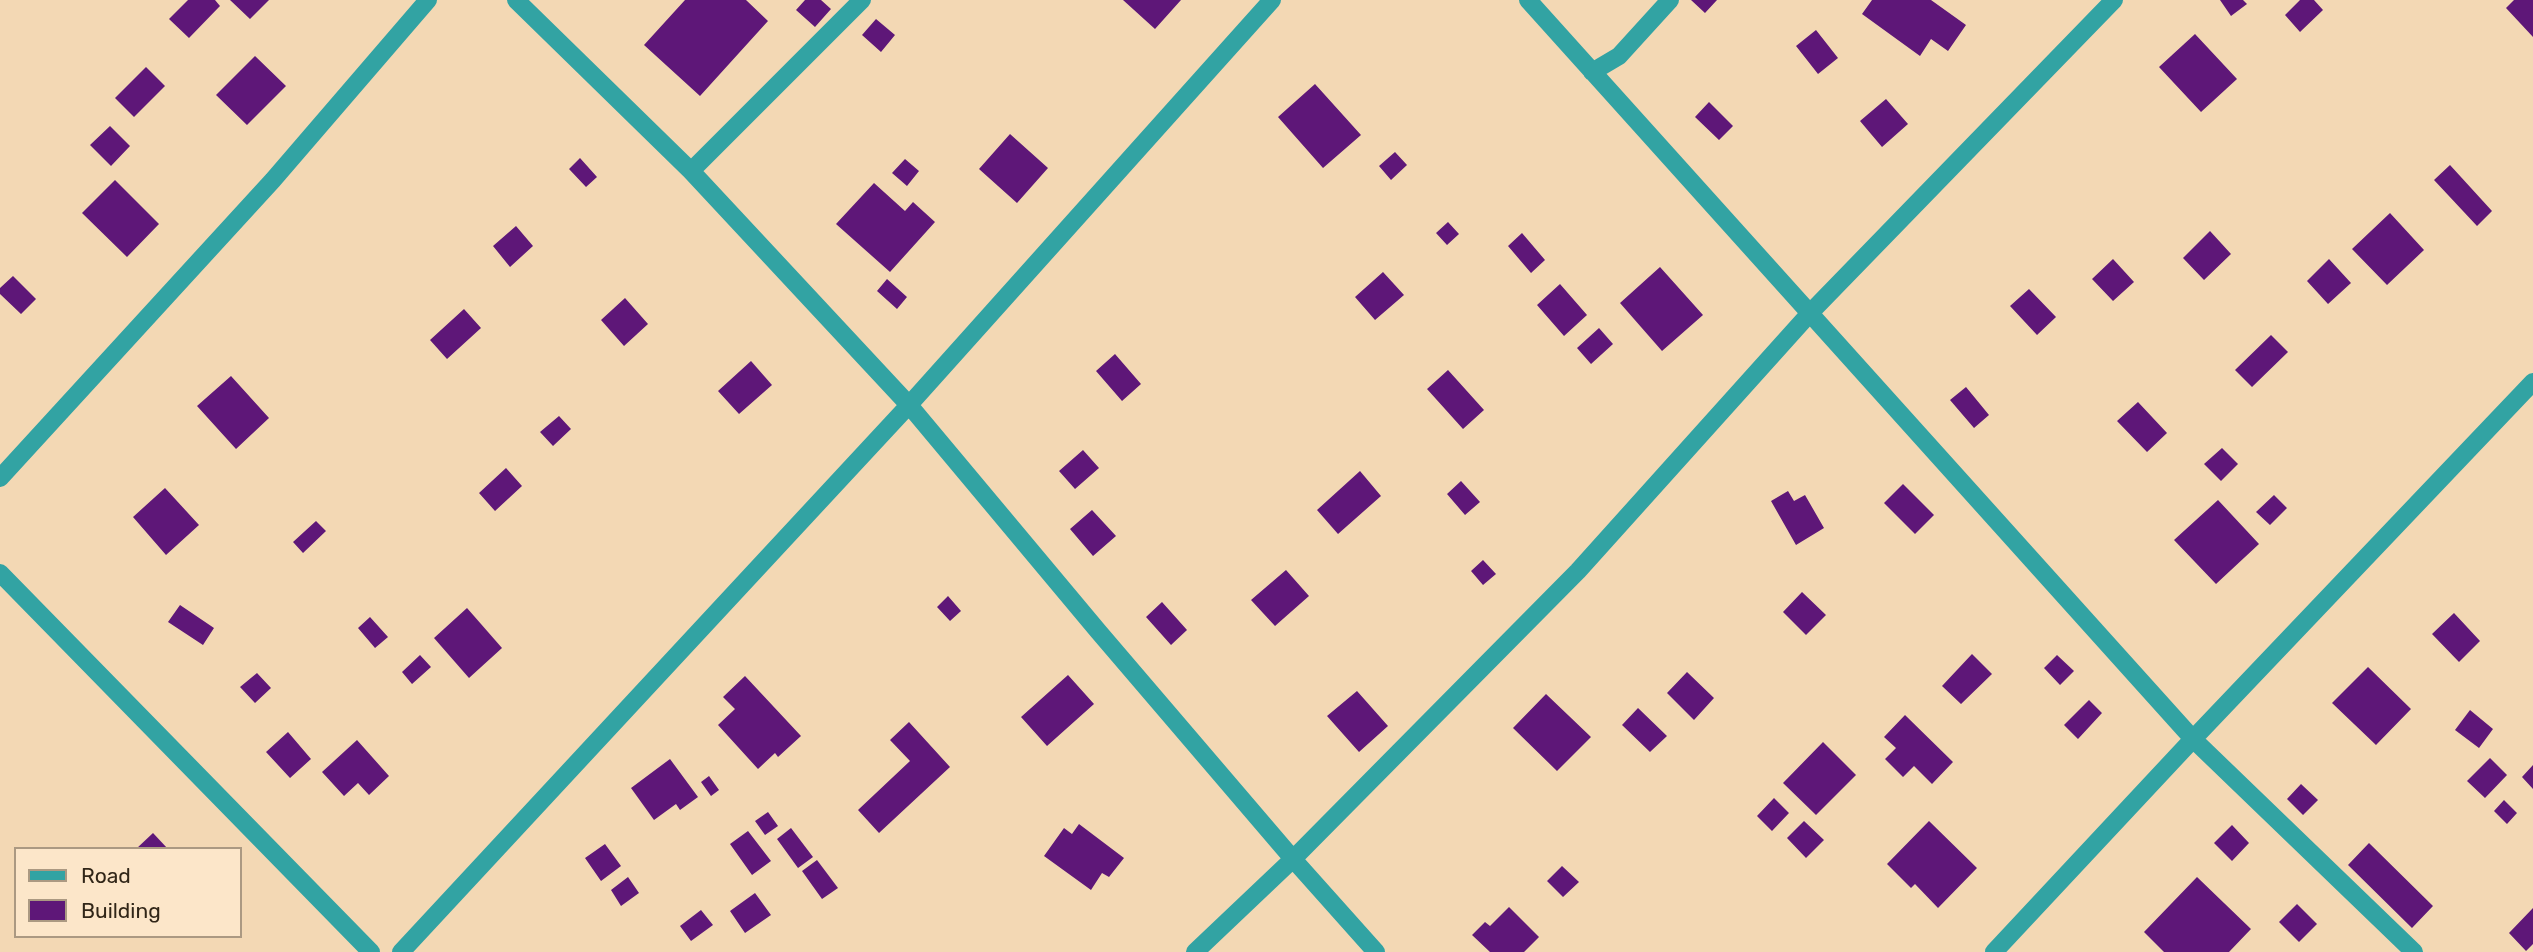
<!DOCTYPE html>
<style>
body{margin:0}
#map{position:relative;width:2533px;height:952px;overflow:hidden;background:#f3d8b4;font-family:Rubik,sans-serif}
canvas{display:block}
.legend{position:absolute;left:14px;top:847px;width:228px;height:91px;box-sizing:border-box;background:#fce6c9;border:2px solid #ab9982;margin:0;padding:9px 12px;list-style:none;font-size:21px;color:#312618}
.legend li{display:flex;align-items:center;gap:14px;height:35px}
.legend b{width:35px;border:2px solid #ab9982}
</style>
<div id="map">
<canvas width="2533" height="952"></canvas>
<ul class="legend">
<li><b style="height:9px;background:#32a3a3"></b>Road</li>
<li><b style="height:19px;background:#5e1778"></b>Building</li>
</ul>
</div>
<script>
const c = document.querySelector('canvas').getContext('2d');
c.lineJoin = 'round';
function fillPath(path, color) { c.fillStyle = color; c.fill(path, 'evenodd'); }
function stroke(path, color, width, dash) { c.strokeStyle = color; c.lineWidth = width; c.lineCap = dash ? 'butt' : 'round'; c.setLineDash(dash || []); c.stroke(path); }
fillPath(new Path2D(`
 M188,0H215L220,6L189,38L169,19Z
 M230,0H269L250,19Z
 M685,0H746L768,21L700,96L644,45Z
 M805,0H821L831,9L815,27L796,10Z
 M1123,0H1181L1155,29Z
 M1691,0H1717L1705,13Z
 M1872,0H1931L1966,25L1948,51L1931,39L1920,56L1862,14Z
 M2220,0H2243L2247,4L2231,16Z
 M2300,0H2314L2323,10L2300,32L2285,15Z
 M2514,0H2533V37L2506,8Z
 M876,19L895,35L881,52L862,35Z
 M1816,30L1838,58L1818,74L1796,46Z
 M2195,34L2237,79L2201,112L2159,67Z
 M255,56L286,86L247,125L216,95Z
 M146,67L165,86L134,117L115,98Z
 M1315,84L1361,135L1323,168L1278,117Z
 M1886,99L1908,124L1882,147L1860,121Z
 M1709,102L1733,126L1719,140L1695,117Z
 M110,126L130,146L111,166L90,145Z
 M1010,134L1048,168L1017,203L979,169Z
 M1395,152L1407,165L1391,180L1379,166Z
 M580,158L597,177L586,187L569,169Z
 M905,159L919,171L907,186L892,173Z
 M2450,165L2492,211L2477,226L2434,180Z
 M115,180L159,224L127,257L82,213Z
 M874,183L905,211L913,202L935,222L890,272L836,224Z
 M2390,213L2424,250L2387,285L2352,249Z
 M1448,222L1459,234L1447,245L1436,233Z
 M516,226L533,246L510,267L493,246Z
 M2210,231L2231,254L2204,280L2183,258Z
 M1522,233L1545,260L1531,273L1508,246Z
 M2113,259L2134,282L2113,301L2092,279Z
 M2329,259L2351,283L2328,304L2307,281Z
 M1660,267L1703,315L1662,351L1620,303Z
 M1383,272L1404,295L1375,320L1355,297Z
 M13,276L36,299L21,314L0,294V288Z
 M887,279L907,297L897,309L877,291Z
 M1560,284L1587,315L1564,336L1537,305Z
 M2029,289L2056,317L2037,335L2010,306Z
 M625,298L648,324L624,346L601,320Z
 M464,309L481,328L447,359L430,340Z
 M1599,328L1613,344L1591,364L1577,348Z
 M2271,335L2288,352L2252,387L2235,370Z
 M1115,354L1141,384L1122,401L1096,371Z
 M751,361L772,385L739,414L718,391Z
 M1448,370L1484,410L1463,429L1427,389Z
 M231,376L269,418L236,449L197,406Z
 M1966,387L1989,415L1974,428L1950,400Z
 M2138,402L2167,433L2147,452L2117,421Z
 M559,416L571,429L553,446L540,432Z
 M2222,448L2238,464L2221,481L2204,464Z
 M1083,450L1099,468L1075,489L1059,471Z
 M506,468L522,486L495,511L479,493Z
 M1360,471L1381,496L1338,534L1317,510Z
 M1461,481L1480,502L1465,515L1447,494Z
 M1903,484L1934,515L1915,534L1884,503Z
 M165,488L199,525L166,555L133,517Z
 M1788,491L1794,501L1805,495L1824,528L1796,545L1771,501Z
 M2274,495L2287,508L2270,525L2256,512Z
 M2218,500L2259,544L2216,584L2174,540Z
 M1092,510L1116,536L1093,556L1070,529Z
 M316,521L326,531L303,553L293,542Z
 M1483,560L1496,574L1483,585L1471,571Z
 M1286,570L1309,596L1275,626L1251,600Z
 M1802,592L1826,615L1806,635L1783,612Z
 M948,596L961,611L950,621L937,607Z
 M1162,602L1187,630L1171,645L1146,617Z
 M180,605L214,628L203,645L168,622Z
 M467,608L502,648L469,678L434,638Z
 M2454,613L2480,641L2459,662L2432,634Z
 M370,617L388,637L375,648L358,628Z
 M1972,654L1992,674L1961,704L1942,686Z
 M420,655L431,667L412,684L402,672Z
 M2057,655L2074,671L2060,685L2044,668Z
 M2368,667L2411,709L2376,745L2332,703Z
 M1687,672L1714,698L1694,720L1667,693Z
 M257,673L271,688L255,703L240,687Z
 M1068,675L1094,704L1047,746L1021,717Z
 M745,676L801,736L778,757L775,753L758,769L718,725L735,709L723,697Z
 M1357,691L1388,726L1359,752L1327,716Z
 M1546,694L1591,737L1557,771L1513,728Z
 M2089,700L2102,713L2078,739L2064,725Z
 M1638,708L1667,736L1650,752L1622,725Z
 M2470,710L2493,729L2479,748L2455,730Z
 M1905,715L1953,762L1932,784L1914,766L1903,777L1885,759L1896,748L1884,737Z
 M909,722L950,767L879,833L858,810L910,761L890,740Z
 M288,732L311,759L290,778L266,752Z
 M357,740L389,776L369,795L358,783L344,796L322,772Z
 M1823,742L1856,775L1816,815L1783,783Z
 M2490,758L2507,775L2485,798L2467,781Z
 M670,759L698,797L680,810L676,804L654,820L631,788Z
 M2533,765V789L2522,777Z
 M709,776L719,790L711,796L701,782Z
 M2301,784L2318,800L2303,815L2287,799Z
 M1774,798L1789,813L1772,831L1757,816Z
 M2504,800L2517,813L2507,824L2494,811Z
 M768,812L778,826L765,835L755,821Z
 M1804,821L1824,840L1806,858L1787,838Z
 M1929,821L1977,868L1938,908L1915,884L1911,888L1887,864Z
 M1079,824L1124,858L1109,877L1102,873L1091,890L1044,856L1064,828L1072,834Z
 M2232,825L2249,843L2232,861L2214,843Z
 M791,828L813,857L798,868L777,839Z
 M748,831L771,861L752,875L730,844Z
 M153,833L168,849H136Z
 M2369,843L2433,906L2412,928L2348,865Z
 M605,844L621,866L601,881L585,858Z
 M817,860L838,888L822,899L802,871Z
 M1562,866L1579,882L1563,897L1547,881Z
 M628,877L639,893L621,906L611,890Z
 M2197,877L2251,929L2229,952H2164L2144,932Z
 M755,893L771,915L745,933L730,911Z
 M2297,904L2317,924L2299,942L2279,922Z
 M1509,907L1539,937L1524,952H1490L1472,935L1485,922L1490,926Z
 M2533,908V944L2526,951L2509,933Z
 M701,910L713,925L691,941L680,926Z`), '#5e1778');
stroke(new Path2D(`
 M516,0L691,171L909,405L1098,631L1293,859L1376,952
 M1528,0L2193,739L2414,952
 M1592,72L1619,56L1670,0
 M691,171L862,0
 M0,478L273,180L428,0
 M0,573L371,952
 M401,952L909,405L1272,0
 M1195,952L1293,859L1578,571L1810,313L2114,0
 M1994,952L2193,739L2533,382`), '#32a3a3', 18);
</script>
